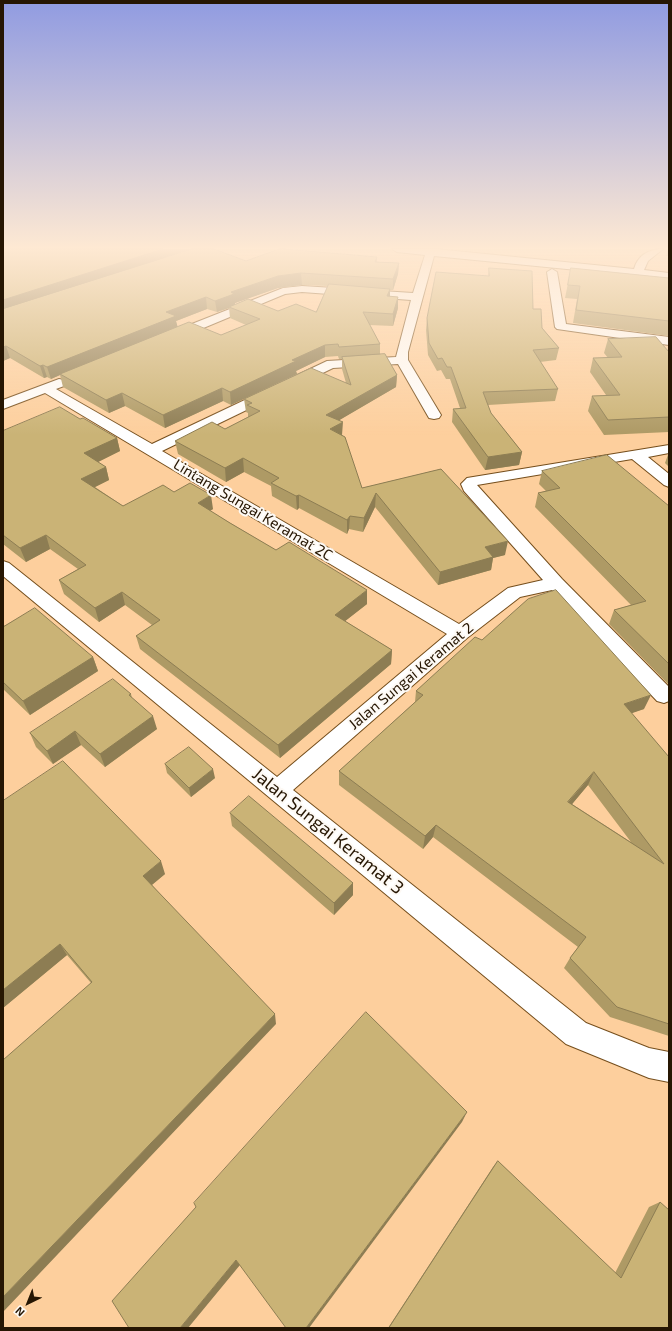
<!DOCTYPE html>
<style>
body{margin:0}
#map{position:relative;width:672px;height:1331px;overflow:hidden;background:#fdcf9d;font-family:"Exo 2",sans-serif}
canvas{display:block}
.frame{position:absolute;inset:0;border:4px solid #261603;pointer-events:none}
.north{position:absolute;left:8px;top:1283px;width:40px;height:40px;-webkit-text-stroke:3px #fdf9f4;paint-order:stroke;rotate:223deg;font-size:11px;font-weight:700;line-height:16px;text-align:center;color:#261603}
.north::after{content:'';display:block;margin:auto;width:14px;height:18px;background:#261603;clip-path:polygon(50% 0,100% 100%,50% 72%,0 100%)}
</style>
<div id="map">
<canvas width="672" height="1331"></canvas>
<div class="frame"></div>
<div class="north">N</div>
</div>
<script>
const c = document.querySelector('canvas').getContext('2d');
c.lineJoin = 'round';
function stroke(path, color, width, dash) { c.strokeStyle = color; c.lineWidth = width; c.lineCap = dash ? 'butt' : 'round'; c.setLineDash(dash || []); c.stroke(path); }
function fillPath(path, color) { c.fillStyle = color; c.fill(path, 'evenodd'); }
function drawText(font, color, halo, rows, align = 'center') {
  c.font = font + ' "Exo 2",sans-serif'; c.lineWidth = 4; c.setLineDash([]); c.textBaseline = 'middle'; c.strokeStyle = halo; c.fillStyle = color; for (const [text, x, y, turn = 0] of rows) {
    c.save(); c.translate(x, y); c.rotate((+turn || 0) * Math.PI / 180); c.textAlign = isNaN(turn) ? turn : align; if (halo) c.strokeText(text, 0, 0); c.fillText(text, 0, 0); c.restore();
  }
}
const minor = new Path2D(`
 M392,249H436L634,269C638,255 649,249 663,249L648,261L644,270L669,273V279L434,256L408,352V360L441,415L439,418L434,419L429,418L398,364L333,368L162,451L459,624L508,588L543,580L464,491L461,484L467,478L669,445V453L648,457L669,474V487L664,485L632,459L477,485L562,579L669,687V701L664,703L657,701L552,590L520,597L467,638L293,790L586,1023L649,1048L669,1052V1082L649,1078L566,1044L3,576V561L9,563L277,777L447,634L45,393L3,409V400L59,379L64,380L65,383L64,386L56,389L152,444L327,361L396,357L411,300L302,292L285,294L177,339H169L167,336L169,333L283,288L302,286L413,293L425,255L397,252Z
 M552,269L557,272L566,324L669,337V345L557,329L555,327L547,272Z`);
stroke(minor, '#754e1c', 2);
fillPath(minor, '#fff');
fillPath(new Path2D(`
 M3,249L246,261L377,257V262L399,263L398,274L393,290H390V296L398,297V308L393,326L369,325L380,344V354L397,375L396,387L339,420L342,435L362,488L441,469L505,555L493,558L491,570L438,585L375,507L363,532L349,529L347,534L299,508L297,510L272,496L271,486L244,472L226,482L178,454L175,441L225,429L248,417V413L246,412L244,399L346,383L342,369V359H339L338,356L325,357L296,371L297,374L231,405L223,401L165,428L125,406L109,413L63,387L60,375L51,379L47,377L44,378L10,358L3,361ZM302,285L328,286L316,312L278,311L235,304V303L278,288ZM229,308L230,318L246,325L221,335L177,327L176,321L207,309L217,312Z
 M668,249H669V256H666Z
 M489,268L533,309L542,328L559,348L556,360L540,362L558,389L555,401L488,405L491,413L522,452L519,465L485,470L452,422L453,409L460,408L450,379H446L441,370L437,371L428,355L426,330L427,318L488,276Z
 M571,268L669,278V336L573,323L577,299L565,298Z
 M608,339L669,352V432L604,435L588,411L592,396L606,395L590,372L593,358H608L604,353Z
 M80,419L117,438L120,451L98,462L106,467L109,480L95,487L123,506L174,492L213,509L210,511L367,604L345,621L392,650L391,664L280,758L140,649L136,636L152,625L125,605L99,622L64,594L59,580L78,569L50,549L26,562L3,544V431Z
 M669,452V467L665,463Z
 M542,471L669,506V685L609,624L614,610L631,605L535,507L538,493L546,491L539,484Z
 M3,625L93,657L98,671L30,715L3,689Z
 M482,640L644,709L631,713L669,757V1036L610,1017L564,968L570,958L578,947L433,837L423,849L339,785V771L415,702L416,691ZM588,785L631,842L572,804Z
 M131,694L132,698L157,729L105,767L81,745L53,764L36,747L30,733Z
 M165,764L215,778L191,797L167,773Z
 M3,801L165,874L152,885L276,1024L91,983L67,955L3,1008Z
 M230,813L353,895L334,915L232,826Z
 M498,1161L615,1273L649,1207L660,1202L669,1328H388L493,1167Z`), '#ae9a65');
fillPath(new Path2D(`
 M163,249H191L3,312V300Z
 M399,263L398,274L393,290V279Z
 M301,273L302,285L278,288L235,303V305L229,307V308L217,312L215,301L231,292L278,276Z
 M390,289V300L387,296Z
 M206,297L207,309L176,321L178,328L60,374V375L51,379L47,367L166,312Z
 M398,297V308L393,326V314Z
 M325,345V357L296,371L297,374L231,405L230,392L292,360Z
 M6,346L10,358L3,361V347Z
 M43,365L47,377L44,378L40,366Z
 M397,375L396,387L326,428V415Z
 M222,388L223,401L165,428L163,415Z
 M122,393L125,406L109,413L106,400Z
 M343,422L342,435L330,429Z
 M117,438L120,451L88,467L84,453Z
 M522,452L519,465L485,470L488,457Z
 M243,458L244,472L226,482L225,468Z
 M106,467L109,480L85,492L81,479Z
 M376,493L375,507L363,532L364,518Z
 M211,495L213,509L200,517L198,503Z
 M299,495V508L297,510L296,496Z
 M350,516L349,529L347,534V520Z
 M46,535L50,549L26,562L20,548Z
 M508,541L505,555L493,558L491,570L438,585L440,572L485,547Z
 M367,590V604L335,629V615Z
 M122,592L125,605L99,622L95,608Z
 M392,650L391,664L280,758L278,745Z
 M93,657L98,671L30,715L23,701Z
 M651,695L644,709L618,718L624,704Z
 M153,716L157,729L105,767L100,754Z
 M75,731L81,745L53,764L47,751Z
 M213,769L215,778L191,797L189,788Z
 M594,772L588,785L563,815L568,802Z
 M436,825L433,837L423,849L425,836Z
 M161,861L165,874L148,888L143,876Z
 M353,883V895L334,915V903Z
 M60,944L67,955L3,1008V990Z
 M275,1014L276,1024L3,1312V1297Z
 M467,1112L462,1122L309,1328H306Z
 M236,1260L240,1265L188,1328H180Z`), '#8d7d53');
const building = new Path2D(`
 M3,249H163L3,300Z
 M192,249H214L246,261L279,249H284L377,257L375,262L399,263L393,279L301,273L278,276L231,292L234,294L215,301L206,297L166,312L176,316L47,367L43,365L40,366L6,346L3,347V309Z
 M489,268L532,271L533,309H541L542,328L559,348L533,350L558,389L483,392L491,413L522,452L488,457L453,409L466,408L451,367H447L442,358L438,359L429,343L427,318L436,272L489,276Z
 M571,268L669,278V321L576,310L580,286L568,285Z
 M329,284L390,289L387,296L398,297L393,314L363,312L380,344L339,347L338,344L325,345L292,360L296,361L230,392L222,388L163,415L122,393L106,400L60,374L189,322L221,335L260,319L229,307L248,299L278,311L296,304L316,312Z
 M656,337L669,352V417L608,420L592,396L620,395L593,358L622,357L608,339Z
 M385,354L397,375L326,415L343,422L330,429L345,437L362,488L441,469L508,541L485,547L493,557L440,572L376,493L364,518L350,516L347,520L299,495L296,496L271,483L279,478L243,458L225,468L175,441L212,422L225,429L260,411L247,405L252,403L244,399L311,368L351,385L342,357Z
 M60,407L80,419L83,418L117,438L84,453L106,467L81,479L123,506L163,485L174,492L190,483L211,495L198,503L230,523L276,550L289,542L367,590L335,615L392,650L278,745L136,636L160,620L122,592L95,608L59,580L86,565L46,535L20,548L3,535V431Z
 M607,455L669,506V664L614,610L646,601L538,493L560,488L542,471Z
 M556,590L651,695L624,704L669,757V1024L617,1007L570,958L586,937L436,825L425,836L339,771L423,695L416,691L475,637L482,640L528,599ZM594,772L664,864L568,802Z
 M35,608L93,657L23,701L3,682V625L4,626Z
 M113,679L131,694L129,695L153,716L100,754L75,731L47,751L30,733Z
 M189,747L213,769L189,788L165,764Z
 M63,761L161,861L143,876L275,1014L3,1297V1060L92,982L60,944L3,990V801Z
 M249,796L353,883L334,903L230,813Z
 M366,1012L467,1112L306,1328H286L236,1260L180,1328H129L112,1301L196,1207L194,1203Z
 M498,1161L621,1278L660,1202L669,1210V1328H389Z`);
fillPath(building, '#cab376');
stroke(building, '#8d7d53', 1);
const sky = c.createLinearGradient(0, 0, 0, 435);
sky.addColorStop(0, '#909be1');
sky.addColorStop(0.57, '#fee9d3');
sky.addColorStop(1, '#fee9d300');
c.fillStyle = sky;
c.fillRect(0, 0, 672, 435);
drawText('15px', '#261603', '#fdf9f4', [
 ["Lintang Sungai Keramat 2C",253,510,31],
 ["Jalan Sungai Keramat 2",411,676,-40]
]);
drawText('18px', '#261603', '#fdf9f4', [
 ["Jalan Sungai Keramat 3",328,831,39]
]);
</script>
